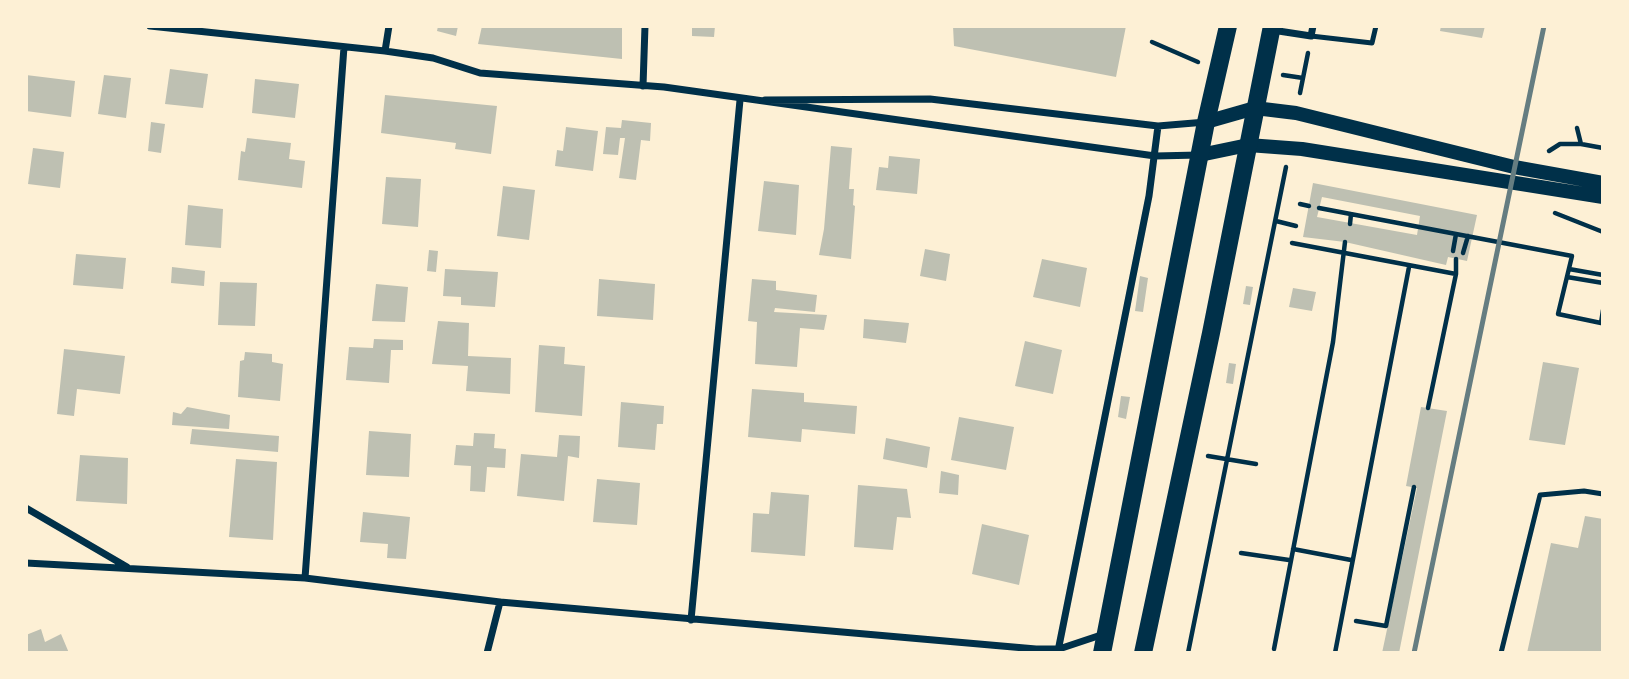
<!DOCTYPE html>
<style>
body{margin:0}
#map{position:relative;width:1629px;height:679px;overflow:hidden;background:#fdf0d5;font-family:"Noto Serif",serif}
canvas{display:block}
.frame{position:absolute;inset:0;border:28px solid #fdf0d5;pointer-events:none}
</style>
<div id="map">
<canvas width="1629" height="679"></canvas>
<div class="frame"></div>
</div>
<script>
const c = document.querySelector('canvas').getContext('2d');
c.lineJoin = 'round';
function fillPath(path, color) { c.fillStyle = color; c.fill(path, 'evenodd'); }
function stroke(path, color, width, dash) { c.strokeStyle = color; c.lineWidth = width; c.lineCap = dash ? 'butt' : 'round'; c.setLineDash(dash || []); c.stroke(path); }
fillPath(new Path2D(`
 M438,26H458L456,36L437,31Z
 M482,26H622V59L478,44Z
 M692,26H715L714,37L692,36Z
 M953,26H1126L1116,77L954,46Z
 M1441,26H1485L1482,38L1440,31Z
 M170,69L208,74L203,108L165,104Z
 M26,75L75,81L71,117L26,111Z
 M104,75L131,78L126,118L98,114Z
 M255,79L299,84L295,118L252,113Z
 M385,95L497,106L491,154L455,149L456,143L381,133Z
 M622,120L651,123L650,141L641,140L636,180L619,178L625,138H620L618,155L603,154L606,127L621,128Z
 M151,122L165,124L161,153L148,151Z
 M566,127L598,131L593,171L555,166L557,150L563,151Z
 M247,138L291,143L289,159L305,161L302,188L238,180L241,151L245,152Z
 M831,146L852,148L849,189H854L853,205L855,206L851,259L819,255L824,229Z
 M33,148L64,152L60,188L28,184Z
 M889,156L920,159L917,194L876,190L879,167L888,168Z
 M386,177L421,179L418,227L382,224Z
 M764,181L799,185L796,235L758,231Z
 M1313,183L1477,215L1467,261L1448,257L1446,265L1345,242L1303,237ZM1322,197L1420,216L1417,235L1317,217Z
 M503,186L535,190L529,240L497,236Z
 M188,205L223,209L221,248L185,245Z
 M925,249L950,254L946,281L920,276Z
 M429,250L438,251L436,272L427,271Z
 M76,254L126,258L123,289L73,285Z
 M1042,259L1087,268L1080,307L1033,297Z
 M172,267L205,271L204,286L171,283Z
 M445,269L498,272L495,307L461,305V297L443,296Z
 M1140,276L1148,278L1143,312L1135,311Z
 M599,279L655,284L653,320L597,316Z
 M752,279L776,281V290L817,295L815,312L775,308L774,312L827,315L824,330L800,328L797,367L755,364L757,322L748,321Z
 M220,282L257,283L255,326L218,325Z
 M376,284L408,287L405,322L372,321Z
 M1246,286L1253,287L1250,305L1243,304Z
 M1293,288L1316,292L1312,311L1289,307Z
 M864,319L909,323L906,343L863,338Z
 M438,321L469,323L468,356L511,358L510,394L466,391L468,366L432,364Z
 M374,339L403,340V350H391L389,383L346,380L349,347L373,348Z
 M1025,341L1062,350L1053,394L1015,386Z
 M539,345L565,347L564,364L585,366L582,416L535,412Z
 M64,349L125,356L120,394L77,389L74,416L57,414Z
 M245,352L272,354V362L283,364L280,401L238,397L240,361L244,360Z
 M1543,362L1579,368L1565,445L1529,440Z
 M1229,363L1236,364L1233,384L1226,383Z
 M752,389L804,393V402L857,406L855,434L802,429L801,442L748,437Z
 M1121,396L1130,397L1126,419L1118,417Z
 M621,402L664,406L663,424H657L655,450L618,447Z
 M187,407L230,415L229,429L172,425L173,412L181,414Z
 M1421,407L1447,411L1399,653H1382L1417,488L1406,486Z
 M959,417L1014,427L1006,470L951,460Z
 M192,429L279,436L278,452L190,444Z
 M369,431L411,434L409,477L366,475Z
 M474,433L495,434L494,448L506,449L505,468L487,467L485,492L470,491L471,466L454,465L456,445L473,446Z
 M559,435L580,436L579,458L568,456L564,501L517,496L521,454L557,457Z
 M886,438L930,447L927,468L883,459Z
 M80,455L128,458L127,504L76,501Z
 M236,459L277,462L273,540L229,537Z
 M941,471L959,475L958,495L939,493Z
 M597,479L640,483L637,525L593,522Z
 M858,485L907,489L911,518L897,517L893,550L854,547Z
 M771,492L809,495L805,556L751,552L753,513L769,514Z
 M363,512L410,517L406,559L387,558L388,544L360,542Z
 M1585,516L1603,519V653H1527L1551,543L1578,548Z
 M982,524L1029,535L1019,585L972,574Z
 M41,629L45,642L61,634L69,653H26V635Z`), '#bec0b2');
stroke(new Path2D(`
 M1152,42L1198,62
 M1283,75L1303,78
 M1300,93L1308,53
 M1577,128L1581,144L1603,148
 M1549,151L1560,144H1581
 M1300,204L1309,206
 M1319,208L1572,256L1558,314L1601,323L1603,310
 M1555,213L1603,232
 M1276,221L1296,226
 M1350,224L1351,214
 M1292,243L1456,274V259
 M1453,251L1456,234
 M1463,253L1468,236
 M1569,269L1603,275
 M1567,277L1603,283
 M1428,408L1456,274
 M1208,456L1256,464
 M1293,549L1351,560
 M1241,553L1289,560
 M1356,621L1386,626L1414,487
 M1274,649L1333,342L1345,242
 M1188,653L1286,167
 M1335,653L1409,267`), '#003049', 4.5);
stroke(new Path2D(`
 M1311,36L1372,43L1376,26
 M1501,653L1540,495L1584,491L1603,494`), '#003049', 5);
stroke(new Path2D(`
 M150,26L385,51L433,58L480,73L664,87L1155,156L1199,155
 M1272,30L1311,36L1313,26
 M385,51L389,26
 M643,86L645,26
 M765,100L930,99L1158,126L1206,122
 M26,508L127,567
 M26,563L305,578L500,602L1036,649H1059L1104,634
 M305,578L344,47
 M691,620L740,100
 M1058,651L1149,196L1158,126
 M487,653L500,602`), '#003049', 7);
stroke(new Path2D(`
 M1206,122L1255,108L1296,113L1514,167L1603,183
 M1200,155L1248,145L1302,149L1603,197`), '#003049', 14);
stroke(new Path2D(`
 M1102,653L1206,122L1228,26
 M1143,653L1211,333L1272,26`), '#003049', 18);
stroke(new Path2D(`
 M1414,653L1544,26`), '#657d81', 5);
</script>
